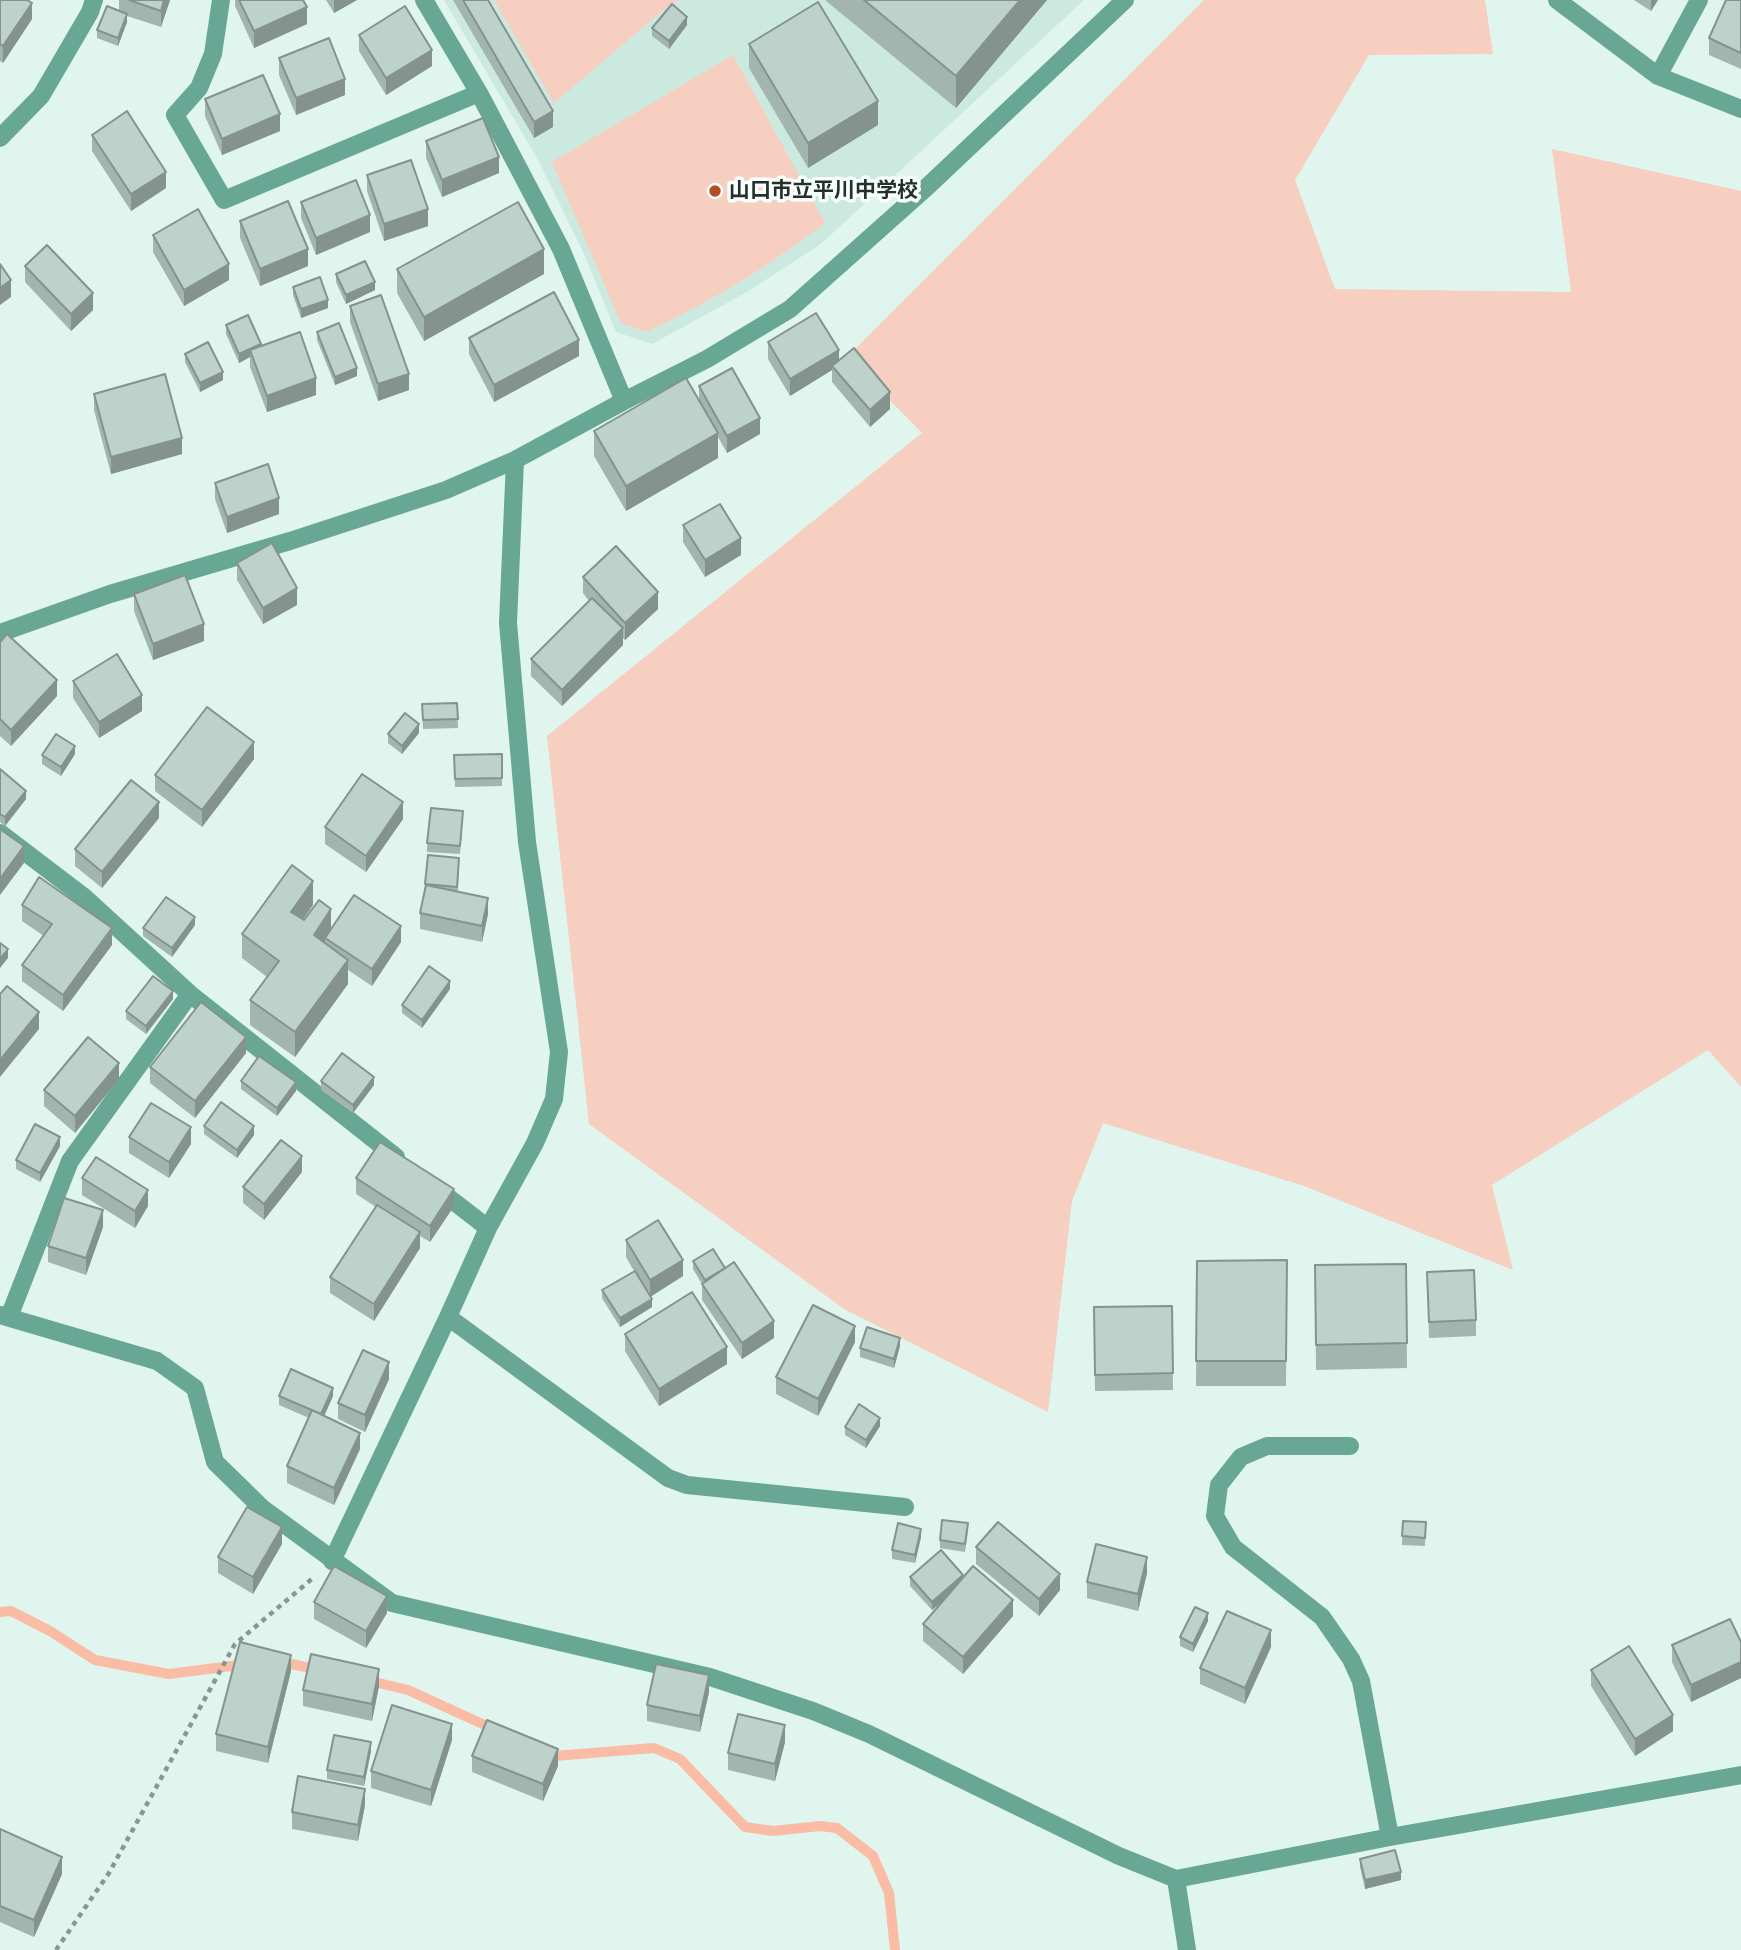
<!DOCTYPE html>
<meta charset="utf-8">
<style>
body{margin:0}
canvas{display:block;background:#dff5ee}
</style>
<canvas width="1741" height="1950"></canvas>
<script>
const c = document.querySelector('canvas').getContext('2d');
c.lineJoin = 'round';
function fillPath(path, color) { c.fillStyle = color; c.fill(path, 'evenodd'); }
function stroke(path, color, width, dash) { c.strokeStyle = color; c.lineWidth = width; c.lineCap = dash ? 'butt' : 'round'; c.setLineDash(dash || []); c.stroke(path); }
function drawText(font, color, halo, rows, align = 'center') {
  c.font = font + ' Raleway,"Noto Sans JP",sans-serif'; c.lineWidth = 7; c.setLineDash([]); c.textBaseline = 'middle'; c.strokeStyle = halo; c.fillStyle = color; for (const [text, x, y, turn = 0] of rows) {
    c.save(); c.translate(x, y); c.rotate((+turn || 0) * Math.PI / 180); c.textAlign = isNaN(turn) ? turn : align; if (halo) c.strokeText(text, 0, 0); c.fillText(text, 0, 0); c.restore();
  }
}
fillPath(new Path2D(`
 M444,0H1084L821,244L747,292L652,344L616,332L585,256L537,158Z`), '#cce9df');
fillPath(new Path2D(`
 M494,0H679L667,7L554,103Z
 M1204,0H1485L1493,54L1369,55L1295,180L1335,289L1571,292L1552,149L1741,191V1087L1708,1050L1492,1185L1513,1270L1304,1186L1103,1123L1072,1201L1048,1412L844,1309L589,1124L547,736L922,433L847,357Z
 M733,55L825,223C770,266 709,303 646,332L621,323L552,162Z`), '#f7cfc0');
stroke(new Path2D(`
 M0,1612L11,1611L50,1631L95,1660L169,1674L247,1664
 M277,1661L320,1670
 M366,1680L408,1690L498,1731
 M544,1752L554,1756L654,1748L680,1759L745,1827L773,1831L820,1826L837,1828L873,1856L889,1893L895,1950`), '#fabca5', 10);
stroke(new Path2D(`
 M56,1950L109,1873L235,1644L313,1578`), '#879792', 4.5, [5, 5]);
stroke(new Path2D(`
 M221,0L213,54L199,88L175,115L224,200L479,93
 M424,0L479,93L561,249L624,401
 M1557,0L1658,76
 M1699,0L1658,76L1741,109
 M0,138L41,96L90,12L94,0
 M0,633L110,594L290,541L446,490L515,460L624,401L707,359L790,309L928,186L1125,0
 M0,833L84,897L190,994L396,1157
 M435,1187L488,1228
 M0,1315L157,1361L195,1388L215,1462L262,1508L392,1603L710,1677L813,1711L869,1734L1119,1856L1176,1879L1390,1837L1741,1775
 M9,1317L70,1161L190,994
 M448,1317L668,1478L687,1485L905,1507
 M1350,1446H1267L1241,1457L1219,1485L1215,1516L1233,1547L1322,1617L1351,1659L1361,1681L1390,1837
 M332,1561L448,1317L488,1228L535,1143L554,1099L559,1052L527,842L508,623L515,460
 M1176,1879L1187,1950`), '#67a794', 18);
fillPath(new Path2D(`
 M0,0L32,19L3,63L0,61Z
 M119,0H170L161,27L127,16V22L118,46L97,38V30L119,11Z
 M235,0H303L307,24L254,48L235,6Z
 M326,0H357L334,13Z
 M453,0H488L553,127L534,138Z
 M825,0H1047L956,108Z
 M1634,0H1658L1651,11Z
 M1741,0V69L1709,55V38Z
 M687,25L669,49L652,36V28Z
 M359,35L432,66L386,95L359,51Z
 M749,44L878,125L808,168L749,68Z
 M279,58L345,95L296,115L279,75Z
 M205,99L280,131L222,155L205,116Z
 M92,135L166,188L131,211L92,151Z
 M426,141L499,173L442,197L426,158Z
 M367,175L428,226L384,241L367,191Z
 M301,202L370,232L316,255L301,218Z
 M240,221L308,266L260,286L240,238Z
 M153,235L229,280L184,306L153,252Z
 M25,266L93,310L71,331L25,282Z
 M397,269L544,274L424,341L397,293Z
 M336,274L375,290L346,304L336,282Z
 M293,287L328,308L301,318L293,295Z
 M350,306L409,390L378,401L350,322Z
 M226,325L261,346L316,395L267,412L250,367V357L239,363L226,334Z
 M317,332L357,376L335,385L317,340Z
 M469,338L579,356L494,402L469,354Z
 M768,342L839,360L890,409L870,427L832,382V370L790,396L768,359Z
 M185,354L223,380L200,392L185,362Z
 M699,386L760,434L727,453L718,437V458L626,511L594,456V431L699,400Z
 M94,394L182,454L111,474L94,410Z
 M215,483L279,514L227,533L215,499Z
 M683,525L741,555L705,577L683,542Z
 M237,563L297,605L263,624L237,580Z
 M583,577L658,609L625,640L623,638V645L562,706L531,676V659L589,601L583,593Z
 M134,594L204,641L153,660L134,611Z
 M0,642L57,696L11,746L0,736Z
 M73,681L142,711L99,738L73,698Z
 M457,703L458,728L423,729L422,704Z
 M419,733L402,754L388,743V734Z
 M75,754L61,776L42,764V755Z
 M454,755L502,778V786L455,787Z
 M254,759L202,827L155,791V775Z
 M0,769L26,799L5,826L0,822Z
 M159,818L102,888L75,866V849Z
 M403,819L366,872L325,844V827Z
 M463,819L460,854L427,852V843Z
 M428,855L459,866L458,891L488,914L482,942L420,929V913L425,886Z
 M22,905L112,945L63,1011L22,981V965L44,936L22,921Z
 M313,905L303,920L331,929L401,942L372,986L348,970V984L295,1057L250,1025V1000L267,977L242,958V934Z
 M195,925L172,957L143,936V928Z
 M450,989L422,1028L402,1013V1005Z
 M173,999L146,1034L126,1019V1011Z
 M246,1053L195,1118L150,1083V1067Z
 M119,1079L75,1133L44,1106V1090Z
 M241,1081L296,1091L277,1116L241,1089Z
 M321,1081L374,1085L353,1113L321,1090Z
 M204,1126L254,1135L237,1158L204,1134Z
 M129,1137L191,1144L169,1178L129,1153Z
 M60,1146L40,1182L16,1169V1160Z
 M302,1172L264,1220L243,1203V1187Z
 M82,1178L148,1206L135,1228L82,1195Z
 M356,1178L454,1206L430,1242L420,1236V1248L374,1321L330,1293V1277L376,1207L356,1194Z
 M103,1227L86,1275L48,1262V1246Z
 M626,1240L683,1276L650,1297L652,1307L620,1327L602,1298V1290L634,1271L626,1257Z
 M1287,1260L1286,1386H1196L1197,1261Z
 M693,1261L725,1268L774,1338L742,1359L702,1300V1284L693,1269Z
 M1406,1264L1407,1368L1316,1370L1315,1265Z
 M1427,1272L1476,1320V1336L1429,1338Z
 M1172,1306L1173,1390L1095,1391L1094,1307Z
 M625,1334L727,1364L659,1406L625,1351Z
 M855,1342L818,1416L776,1394V1377Z
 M900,1346L894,1368L860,1357V1348Z
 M389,1379L365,1432L338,1419V1403Z
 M279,1396H333L324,1416L360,1449L334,1505L287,1483V1466L309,1418L279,1405Z
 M880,1426L866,1448L845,1435V1427Z
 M1403,1521L1426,1522L1425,1546L1402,1545Z
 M968,1531L965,1552L940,1548V1540Z
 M921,1537L915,1563L892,1559V1550Z
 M282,1544L253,1594L218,1573V1557Z
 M976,1547L1060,1590L1039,1616L976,1564Z
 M1147,1573L1138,1611L1087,1598V1582Z
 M910,1577L963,1578L1013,1616L963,1674L923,1641V1624L945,1599L932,1610L910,1586Z
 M314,1602L387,1613L366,1648L314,1619Z
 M1208,1621L1193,1652L1180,1646V1637Z
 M1741,1642V1678L1691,1702L1672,1662V1645Z
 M1271,1647L1245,1704L1200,1684V1668Z
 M1591,1670L1673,1731L1635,1756L1591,1686Z
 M291,1671L268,1763L216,1751V1734Z
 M379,1686L372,1721L303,1706V1690Z
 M709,1692L700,1732L647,1721V1705Z
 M452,1740L431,1806L371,1788V1771Z
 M785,1742L775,1781L728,1770V1753Z
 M371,1751L364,1786L327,1779V1770Z
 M472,1756L558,1766L543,1801L472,1772Z
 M365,1805L358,1841L292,1829V1812Z
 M0,1829L62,1874L34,1937L0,1922Z
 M1360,1859L1401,1880L1365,1889L1360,1867Z`), '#a3b5af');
fillPath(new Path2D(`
 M164,0H170L161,27V11Z
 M334,0H357L334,13Z
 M1020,0H1047L956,108V76Z
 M1651,0H1658L1651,11Z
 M32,3V19L3,63V46Z
 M307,7V24L254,48V31Z
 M127,14V22L118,46V38Z
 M687,17V25L669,49V41Z
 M432,50V66L386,95V78Z
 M345,79V95L296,115V98Z
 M878,101V125L808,168V143Z
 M553,111V127L534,138V122Z
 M280,114V131L222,155V139Z
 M499,157V173L442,197V180Z
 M166,172V188L131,211V194Z
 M428,209V226L384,241V224Z
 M370,215V232L316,255V238Z
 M308,249V266L260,286V269Z
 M544,249V274L424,341V317Z
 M229,264V280L184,306V290Z
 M11,280V297L0,305V288Z
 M375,282V290L346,304V295Z
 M93,293V310L71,331V314Z
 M328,300V308L301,318V309Z
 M579,340V356L494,402V385Z
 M261,344V352L250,350V357L239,363V354Z
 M839,350V366H832V370L790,396V379Z
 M357,368V376L335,385V377Z
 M223,372V380L200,392V383Z
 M409,374V390L378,401V384Z
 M316,378V395L267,412V396Z
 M890,392V409L870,427V410Z
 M760,418V434L727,453V436Z
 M718,433V458L626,511V486Z
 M182,438V454L111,474V457Z
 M279,498V514L227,533V517Z
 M741,538V555L705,577V560Z
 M297,588V605L263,624V608Z
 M658,592V609L625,640V623Z
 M204,624V641L153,660V644Z
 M623,628V645L562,706V690Z
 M57,680V696L11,746V730Z
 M142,695V711L99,738V722Z
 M419,724V733L402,754V746Z
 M254,742V759L202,827V810Z
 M75,746V754L61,776V767Z
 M26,791V799L5,826V817Z
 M159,802V818L102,888V872Z
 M403,802V819L366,872V856Z
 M24,846V863L0,895V879Z
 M313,881V905L291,936V912Z
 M488,898V914L482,942V926Z
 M331,909V934L325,938V943L314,935Z
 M195,917V925L172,957V948Z
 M401,926V942L372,986V969Z
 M112,928V945L63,1011V995Z
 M8,949V958L0,968V959Z
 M348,960V984L295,1057V1032Z
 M450,981V989L422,1028V1020Z
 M173,991V999L146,1034V1026Z
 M39,1012V1029L0,1077V1060Z
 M246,1037V1053L195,1118V1101Z
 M119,1063V1079L75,1133V1116Z
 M374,1077V1085L353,1113V1105Z
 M296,1082V1091L277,1116V1108Z
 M254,1126V1135L237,1158V1150Z
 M191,1127V1144L169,1178V1162Z
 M60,1137V1146L40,1182V1173Z
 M302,1156V1172L264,1220V1204Z
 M454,1189V1206L430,1242V1226Z
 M148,1190V1206L135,1228V1211Z
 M103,1210V1227L86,1275V1258Z
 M420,1232V1248L374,1321V1304Z
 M683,1260V1276L650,1297V1280Z
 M652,1299V1307L620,1327V1318Z
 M774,1321V1338L742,1359V1343Z
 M855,1326V1342L818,1416V1399Z
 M900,1338V1346L894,1368V1359Z
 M727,1347V1364L659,1406V1389Z
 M389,1362V1379L365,1432V1415Z
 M333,1388V1396L321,1423V1415Z
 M880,1418V1426L866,1448V1440Z
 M360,1433V1449L334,1505V1488Z
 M282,1527V1544L253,1594V1577Z
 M921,1529V1537L915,1563V1555Z
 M1147,1557V1573L1138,1611V1594Z
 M1060,1574V1590L1039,1616V1599Z
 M963,1575V1584L932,1610V1602Z
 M387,1596V1613L366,1648V1631Z
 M1013,1600V1616L963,1674V1657Z
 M1208,1613V1621L1193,1652V1644Z
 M1271,1630V1647L1245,1704V1688Z
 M291,1655V1671L268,1763V1747Z
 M1741,1662V1678L1691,1702V1685Z
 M379,1669V1686L372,1721V1704Z
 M709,1675V1692L700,1732V1716Z
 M1673,1715V1731L1635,1756V1739Z
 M452,1724V1740L431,1806V1790Z
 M785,1725V1742L775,1781V1764Z
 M371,1742V1751L364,1786V1777Z
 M558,1749V1766L543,1801V1784Z
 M365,1789V1805L358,1841V1825Z
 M62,1857V1874L34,1937V1920Z
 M1401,1872V1880L1365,1889V1880Z`), '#84938e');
const building = new Path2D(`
 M0,0H27L32,3L3,46L0,44Z
 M129,0H164L161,11Z
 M239,0H303L307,7L254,31Z
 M463,0H488L553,111L534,122Z
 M864,0H1020L956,76Z
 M1726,0H1741V53L1709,38Z
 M818,2L878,101L808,143L749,44Z
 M672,4L687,17L669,41L652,28Z
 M107,6L127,14L118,38L97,30Z
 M405,6L432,50L386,78L359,35Z
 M329,38L345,79L296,98L279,58Z
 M263,75L280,114L222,139L205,99Z
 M127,111L166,172L131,194L92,135Z
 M483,118L499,157L442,180L426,141Z
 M411,160L428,209L384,224L367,175Z
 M356,180L370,215L316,238L301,202Z
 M288,201L308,249L260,269L240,221Z
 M518,202L544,249L424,317L397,269Z
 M198,209L229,264L184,290L153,235Z
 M47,245L93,293L71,314L25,266Z
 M365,261L375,282L346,295L336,274Z
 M0,264L11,280L0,288Z
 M320,277L328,300L301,309L293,287Z
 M554,292L579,340L494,385L469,338Z
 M381,295L409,374L378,384L350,306Z
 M816,313L839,350L790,379L768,342Z
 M248,315L261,344L239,354L226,325Z
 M339,323L357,368L335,377L317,332Z
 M300,332L316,378L267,396L250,350Z
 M208,342L223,372L200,383L185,354Z
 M854,348L890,392L870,410L832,366Z
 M732,368L760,418L727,436L699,386Z
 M165,374L182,438L111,457L94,394Z
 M686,378L718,433L626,486L594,431Z
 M268,464L279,498L227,517L215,483Z
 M720,504L741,538L705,560L683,525Z
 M272,543L297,588L263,608L237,563Z
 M616,546L658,592L625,623L583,577Z
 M185,575L204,624L153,644L134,594Z
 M592,598L623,628L562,690L531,659Z
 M7,634L57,680L11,730L0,719V642Z
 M117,654L142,695L99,722L73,681Z
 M457,703L458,719L423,720L422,704Z
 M207,707L254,742L202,810L155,775Z
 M405,713L419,724L402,746L388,734Z
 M56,734L75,746L61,767L42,755Z
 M502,754V778L455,779L454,755Z
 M0,769L26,791L5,817L0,814Z
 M362,774L403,802L366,856L325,827Z
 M131,780L159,802L102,872L75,849Z
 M431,808L463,811L460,846L427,843Z
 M0,829L24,846L0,879Z
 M428,855L459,858L457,887L425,884Z
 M292,865L313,881L291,912L304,920L319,900L331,909L314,935L348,960L295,1032L250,1000L279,961L242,934Z
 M39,877L112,928L63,995L22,965L52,924L22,905Z
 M426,885L488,898L482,926L420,913Z
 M354,895L401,926L372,969L325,938Z
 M166,897L195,917L172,948L143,928Z
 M0,943L8,949L0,959Z
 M429,966L450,981L422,1020L402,1005Z
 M153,976L173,991L146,1026L126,1011Z
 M7,986L39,1012L0,1060V994Z
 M201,1002L246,1037L195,1101L150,1067Z
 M88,1037L119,1063L75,1116L44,1090Z
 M342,1053L374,1077L353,1105L321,1081Z
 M259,1056L296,1082L277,1108L241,1081Z
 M221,1102L254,1126L237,1150L204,1126Z
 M151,1103L191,1127L169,1162L129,1137Z
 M35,1124L60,1137L40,1173L16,1160Z
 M281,1140L302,1156L264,1204L243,1187Z
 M380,1142L454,1189L430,1226L356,1178Z
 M96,1157L148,1190L135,1211L82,1178Z
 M64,1198L103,1210L86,1258L48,1246Z
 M377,1205L420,1232L374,1304L330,1277Z
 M658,1220L683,1260L650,1280L626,1240Z
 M713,1249L725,1268L705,1280L693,1261Z
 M1287,1260L1286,1361H1196L1197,1261Z
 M734,1262L774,1321L742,1343L702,1284Z
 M1406,1264L1407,1343L1316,1345L1315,1265Z
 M1474,1270L1476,1320L1429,1322L1427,1272Z
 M635,1271L652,1299L620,1318L602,1290Z
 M692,1292L727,1347L659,1389L625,1334Z
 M813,1305L855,1326L818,1399L776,1377Z
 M1172,1306L1173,1373L1095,1375L1094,1307Z
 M867,1327L900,1338L894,1359L860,1348Z
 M363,1350L389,1362L365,1415L338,1403Z
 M291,1369L333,1388L321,1414L279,1396Z
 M859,1404L880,1418L866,1440L845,1427Z
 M312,1410L360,1433L334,1488L287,1466Z
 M247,1507L282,1527L253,1577L218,1557Z
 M942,1520L968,1523L965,1544L940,1540Z
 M1403,1521L1426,1522L1425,1538L1402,1536Z
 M998,1522L1060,1574L1039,1599L976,1547Z
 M898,1523L921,1529L915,1555L892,1550Z
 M1096,1544L1147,1557L1138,1594L1087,1582Z
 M941,1550L963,1575L932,1602L910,1577Z
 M334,1566L387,1596L366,1631L314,1602Z
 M973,1566L1013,1600L963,1657L923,1624Z
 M1195,1607L1208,1613L1193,1644L1180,1637Z
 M1227,1611L1271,1630L1245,1688L1200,1668Z
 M1730,1619L1741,1642V1662L1691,1685L1672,1645Z
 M240,1642L291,1655L268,1747L216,1734Z
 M1629,1646L1673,1715L1635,1739L1591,1670Z
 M311,1654L379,1669L372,1704L303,1690Z
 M656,1664L709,1675L700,1716L647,1705Z
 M392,1705L452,1724L431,1790L371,1771Z
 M738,1714L785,1725L775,1764L728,1753Z
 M487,1720L558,1749L543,1784L472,1756Z
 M334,1735L371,1742L364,1777L327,1770Z
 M298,1776L365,1789L358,1825L292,1812Z
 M0,1829L62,1857L34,1920L0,1906Z
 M1395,1850L1401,1872L1365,1880L1360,1859Z`);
fillPath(building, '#bdd2cb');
stroke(building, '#84938e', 2);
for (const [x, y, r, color] of [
 [715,191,7,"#b44e22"]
]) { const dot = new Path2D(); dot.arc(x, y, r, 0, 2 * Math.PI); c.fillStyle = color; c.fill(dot); stroke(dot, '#f6fffc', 2.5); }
drawText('bold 21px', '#272f2c', '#f6fffc', [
 ["山口市立平川中学校",729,191]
], 'left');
</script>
